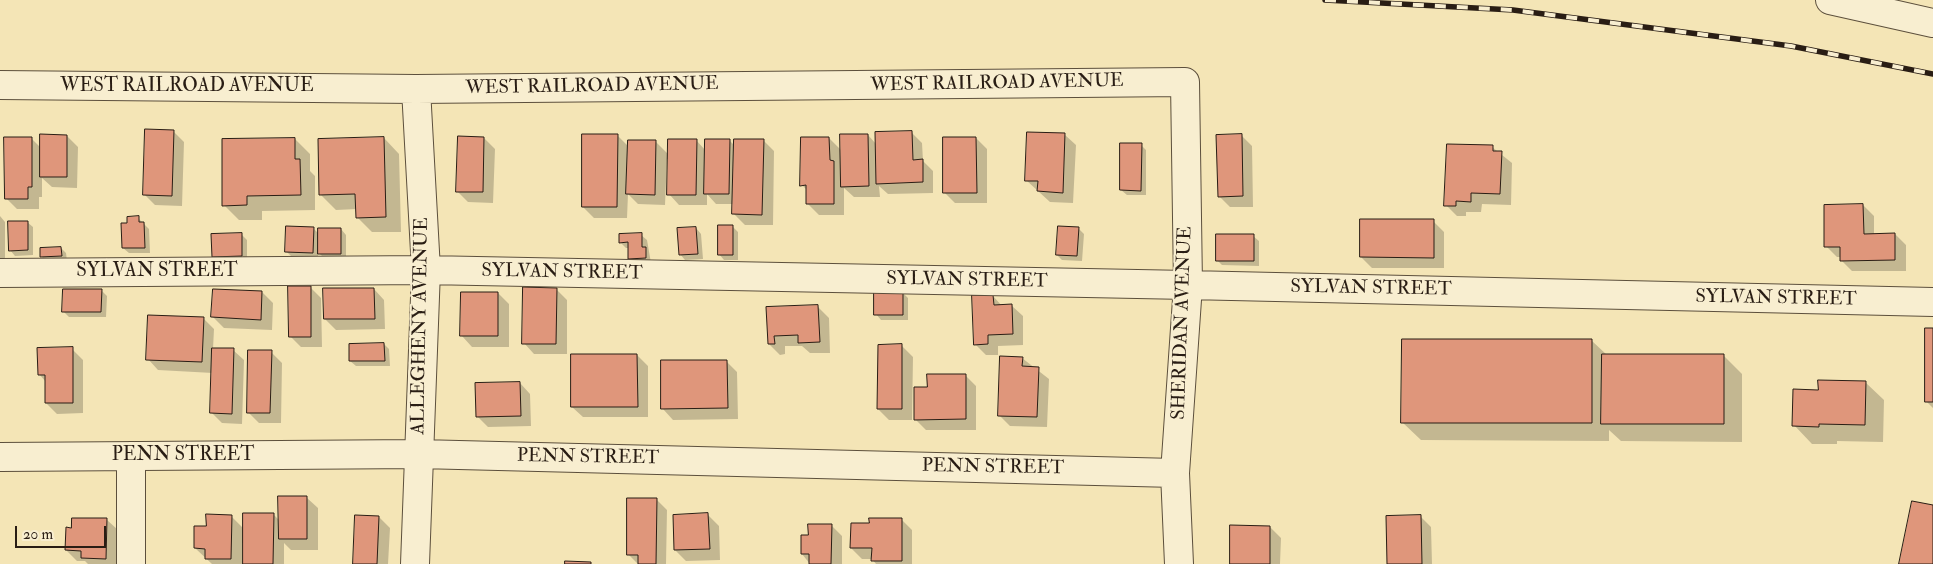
<!DOCTYPE html>
<style>
body{margin:0}
#map{position:relative;width:1933px;height:564px;overflow:hidden;background:#f4e5b6;font-family:"IM FELL Double Pica",serif}
canvas{display:block}
.scale{position:absolute;left:15px;top:526px;width:91px;height:22px;box-sizing:border-box;border:2px solid #291d14;border-top:0;padding-left:6px;font-size:15px;line-height:18px;white-space:nowrap;color:#291d14;-webkit-text-stroke:4px #f8eed0;paint-order:stroke}
</style>
<div id="map">
<canvas width="1933" height="564"></canvas>
<div class="scale">20 m</div>
</div>
<script>
const c = document.querySelector('canvas').getContext('2d');
c.lineJoin = 'round';
function fillPath(path, color) { c.fillStyle = color; c.fill(path, 'evenodd'); }
function stroke(path, color, width, dash) { c.strokeStyle = color; c.lineWidth = width; c.lineCap = dash ? 'butt' : 'round'; c.setLineDash(dash || []); c.stroke(path); }
function drawText(font, color, halo, rows, align = 'center') {
  c.font = font + ' "IM FELL Double Pica",serif'; c.lineWidth = 4; c.setLineDash([]); c.textBaseline = 'middle'; c.strokeStyle = halo; c.fillStyle = color; for (const [text, x, y, turn = 0] of rows) {
    c.save(); c.translate(x, y); c.rotate((+turn || 0) * Math.PI / 180); c.textAlign = isNaN(turn) ? turn : align; if (halo) c.strokeText(text, 0, 0); c.fillText(text, 0, 0); c.restore();
  }
}
fillPath(new Path2D(`
 M173,131L184,142L182,206L155,205L144,194Z
 M912,133L922,143L923,161L933,171V193L888,194L879,186L880,197H854L844,188V215H819L808,204V191L802,185L829,138L842,151L868,135L876,144Z
 M617,135L629,147L656,142L669,155L696,140L706,151L730,141L735,146L763,140L774,151L773,225H745L734,214V204H716L707,194V205H679L669,194V159H667L665,205L638,204L628,194L627,218H594L583,207Z
 M1065,135L1076,145L1073,203L1050,202L1026,180Z
 M1241,135L1252,146L1253,207H1230L1219,196Z
 M67,136L78,147L77,188L52,187L42,178V197H39V209H17L6,198L31,138L41,148Z
 M384,138L399,154L401,232H372L357,217V209L336,210L321,195Z
 M484,138L495,149L493,203L468,202L457,191Z
 M976,138L987,149V203H955L944,192Z
 M295,139L310,154V171L315,176V210L262,211V220H239L224,205Z
 M1141,145L1146,150V195H1127L1121,190Z
 M1492,147L1512,163L1511,205L1482,204L1481,212H1466V216H1457L1446,205Z
 M1863,205L1874,216V235L1895,234L1906,245V271H1852L1841,260V257H1837L1826,246Z
 M0,216L5,222V259H0Z
 M138,218L149,229L150,253H129L123,248L128,224Z
 M1433,221L1444,232V268H1372L1361,257Z
 M27,222L33,227V255L15,256L10,250Z
 M733,227L738,232V260H724L719,254Z
 M313,228L319,234L341,229L346,235V259H325L318,252V258L292,257L286,251Z
 M696,228L701,234L703,259L685,260L680,254Z
 M1078,228L1084,234L1082,261L1062,260L1057,255Z
 M241,234L247,240V261L218,262L213,257Z
 M641,235L647,240L651,263L635,264L630,258L629,248H626L621,243Z
 M1253,236L1259,241V266L1222,265L1217,260Z
 M61,248L66,253L67,261L47,262L41,256Z
 M310,287L321,298L322,347H301L290,336Z
 M374,289L384,300L385,329L336,330L325,319Z
 M556,289L567,300V354H534L524,343Z
 M101,290L107,296L106,317H69L63,311Z
 M262,292L273,303L272,330L224,328L213,317Z
 M902,292L908,298V320H881L876,314Z
 M498,293L509,304V347H472L462,336Z
 M993,296L1002,306H1012L1023,316V345L998,346V355H986L975,344Z
 M818,307L829,318L830,353H810L802,346H785V354L780,355L769,344L768,308Z
 M203,318L214,329L213,349L233,350L244,360L242,424L222,423L211,412L213,373L158,370L148,359Z
 M1933,329V408L1926,401Z
 M1592,341L1607,355L1724,356L1742,374V442L1621,441L1609,430V441L1421,440L1402,422Z
 M384,344L389,349L390,366H356L350,361Z
 M902,346L913,357L912,420H889L878,409Z
 M72,349L83,360V413L57,414L46,403V382L39,374Z
 M271,352L282,363L281,423H259L248,412Z
 M637,355L648,366V417H583L572,407Z
 M1022,358L1049,379L1047,427L1010,426L1000,416Z
 M726,361L737,372L738,419L673,420L663,409Z
 M965,375L976,386V430H926L915,419L929,388Z
 M1865,382L1884,400L1883,442L1837,441V444H1812L1794,425L1819,391Z
 M520,383L530,394L531,426L488,427L477,416Z
 M307,498L318,508V550H291L284,543V564H244V543H242V564H212L195,548L207,527L231,516L244,529L273,514L280,521Z
 M656,499L667,510L666,564H638L628,554Z
 M708,515L719,526L720,560L686,561L675,550Z
 M1420,516L1431,527L1432,564H1388Z
 M379,517L390,528L388,564H355Z
 M901,519L912,530V564H876L872,559H862L851,548L870,524Z
 M107,520L118,530L117,564H88L85,561H77L66,550L72,529Z
 M831,525L842,536V564H810L802,554L809,536Z
 M1270,527L1281,538L1280,564H1231Z`), '#0003');
const building = new Path2D(`
 M145,129L174,130L172,196L143,195Z
 M912,131L913,160L923,159V182L876,184L875,132Z
 M1027,132L1065,133L1063,193L1037,191L1038,181H1025Z
 M40,134L67,135V177H40Z
 M582,134H618L617,207H582Z
 M840,134H868L869,186L841,187Z
 M1242,134L1243,196L1218,197L1216,135Z
 M458,136L484,137L483,192H456Z
 M4,137H32V187H28V199H5Z
 M384,137L386,217L356,218L355,194L319,195L318,139Z
 M801,137H829L830,160L834,161V204H806V185L800,186Z
 M943,137H976L977,193H943Z
 M295,138V159H300L301,195L247,196V205L222,206V139Z
 M668,139H697L696,195H667Z
 M705,139H730L729,194H704Z
 M734,139H764L762,215L732,214Z
 M628,140H656L655,195L626,194Z
 M1120,143H1142L1141,191L1120,190Z
 M1447,144L1493,145V151H1502L1500,194L1471,193V202L1456,201V206H1444Z
 M1863,204L1864,234L1895,233V260L1840,261V247H1824V205Z
 M139,216V222H144L145,248H122L121,223H127V217Z
 M1360,219H1434V258L1360,257Z
 M8,221H28V250L9,251Z
 M718,225H733V255H718Z
 M286,226L314,227L313,253L285,252Z
 M1058,226L1079,227L1077,256L1056,255Z
 M696,227L698,254L679,255L677,228Z
 M318,228H341V254H318Z
 M242,233V256L212,257L211,234Z
 M642,233V247H646V258L628,259V242L619,243V234Z
 M1216,234H1254V261H1216Z
 M61,247L62,256L40,257V248Z
 M288,286H311V337H289Z
 M523,287L557,288L556,344H522Z
 M323,288H374L375,319H324Z
 M63,289H102L101,312H62Z
 M213,289L262,291L261,320L211,317Z
 M874,291H903V315H874Z
 M461,292H498V336H460Z
 M972,295H993L994,305L1012,304L1013,334L988,335V344L974,345Z
 M818,305L820,342L798,343V335L774,336L775,344H768L766,307Z
 M148,315L204,317L202,362L146,360Z
 M1925,328H1933V402H1925Z
 M1402,339H1592V423H1401Z
 M384,343L385,361H349V344Z
 M902,344V409H877L878,345Z
 M73,347V403H45V375H38L37,348Z
 M212,348H234L232,414L210,413Z
 M248,350H272L270,413H247Z
 M571,354H637L638,407H571Z
 M1602,354H1724V424H1601Z
 M1000,356L1023,357L1022,366L1039,367L1037,417L998,416Z
 M661,360H727L728,408L661,409Z
 M927,374H966V419L914,420V387H927Z
 M1818,380L1866,381L1865,425L1819,424V427L1792,426L1793,389L1818,390Z
 M520,382L521,416L476,417L475,383Z
 M278,496H307V539H279Z
 M627,498H657L656,564H638V555H627Z
 M1912,501L1933,505V564H1899Z
 M243,513H274L273,564H243Z
 M708,513L710,549L674,550L673,515Z
 M206,514L232,515L231,559H205V549L194,548V526H206Z
 M355,515L379,516L377,564H353Z
 M1421,515L1422,564H1387L1386,516Z
 M72,518H107L106,559L81,558V551L65,550L66,527L71,528Z
 M869,518H902V561H871L872,548H850L851,523H869Z
 M808,524H832L831,564H809V554H801V535H808Z
 M1230,525L1270,526V564H1230Z
 M565,561L591,562V564H565Z`);
fillPath(building, '#df967b');
stroke(building, '#291d14', 1);
const minor = new Path2D(`
 M1830,0L1933,23
 M0,85L416,89L1185,82L1188,285L1175,473L1179,564
 M0,273L426,270L1188,285L1933,302
 M0,457L419,454L1175,473
 M131,564V456
 M415,564L426,270L416,89`);
stroke(minor, '#5c4f3c', 30);
stroke(minor, '#f8eed0', 28);
const rail = new Path2D(`
 M1325,0L1513,10L1791,46L1933,74`);
stroke(rail, '#291d14', 5.5);
stroke(rail, '#f8eed0', 4, [11]);
drawText('19px', '#291d14', '#f8eed0', [
 ["WEST RAILROAD AVENUE",997,84,-1],
 ["WEST RAILROAD AVENUE",187,87],
 ["WEST RAILROAD AVENUE",592,87,-1],
 ["SYLVAN STREET",157,272],
 ["SYLVAN STREET",562,273,1],
 ["SYLVAN STREET",967,281,1],
 ["SYLVAN STREET",1371,289,1],
 ["SYLVAN STREET",1776,299,1],
 ["SHERIDAN AVENUE",1183,323,-88],
 ["ALLEGHENY AVENUE",421,326,-89],
 ["PENN STREET",183,456],
 ["PENN STREET",588,458,1],
 ["PENN STREET",993,468,1]
]);
</script>
